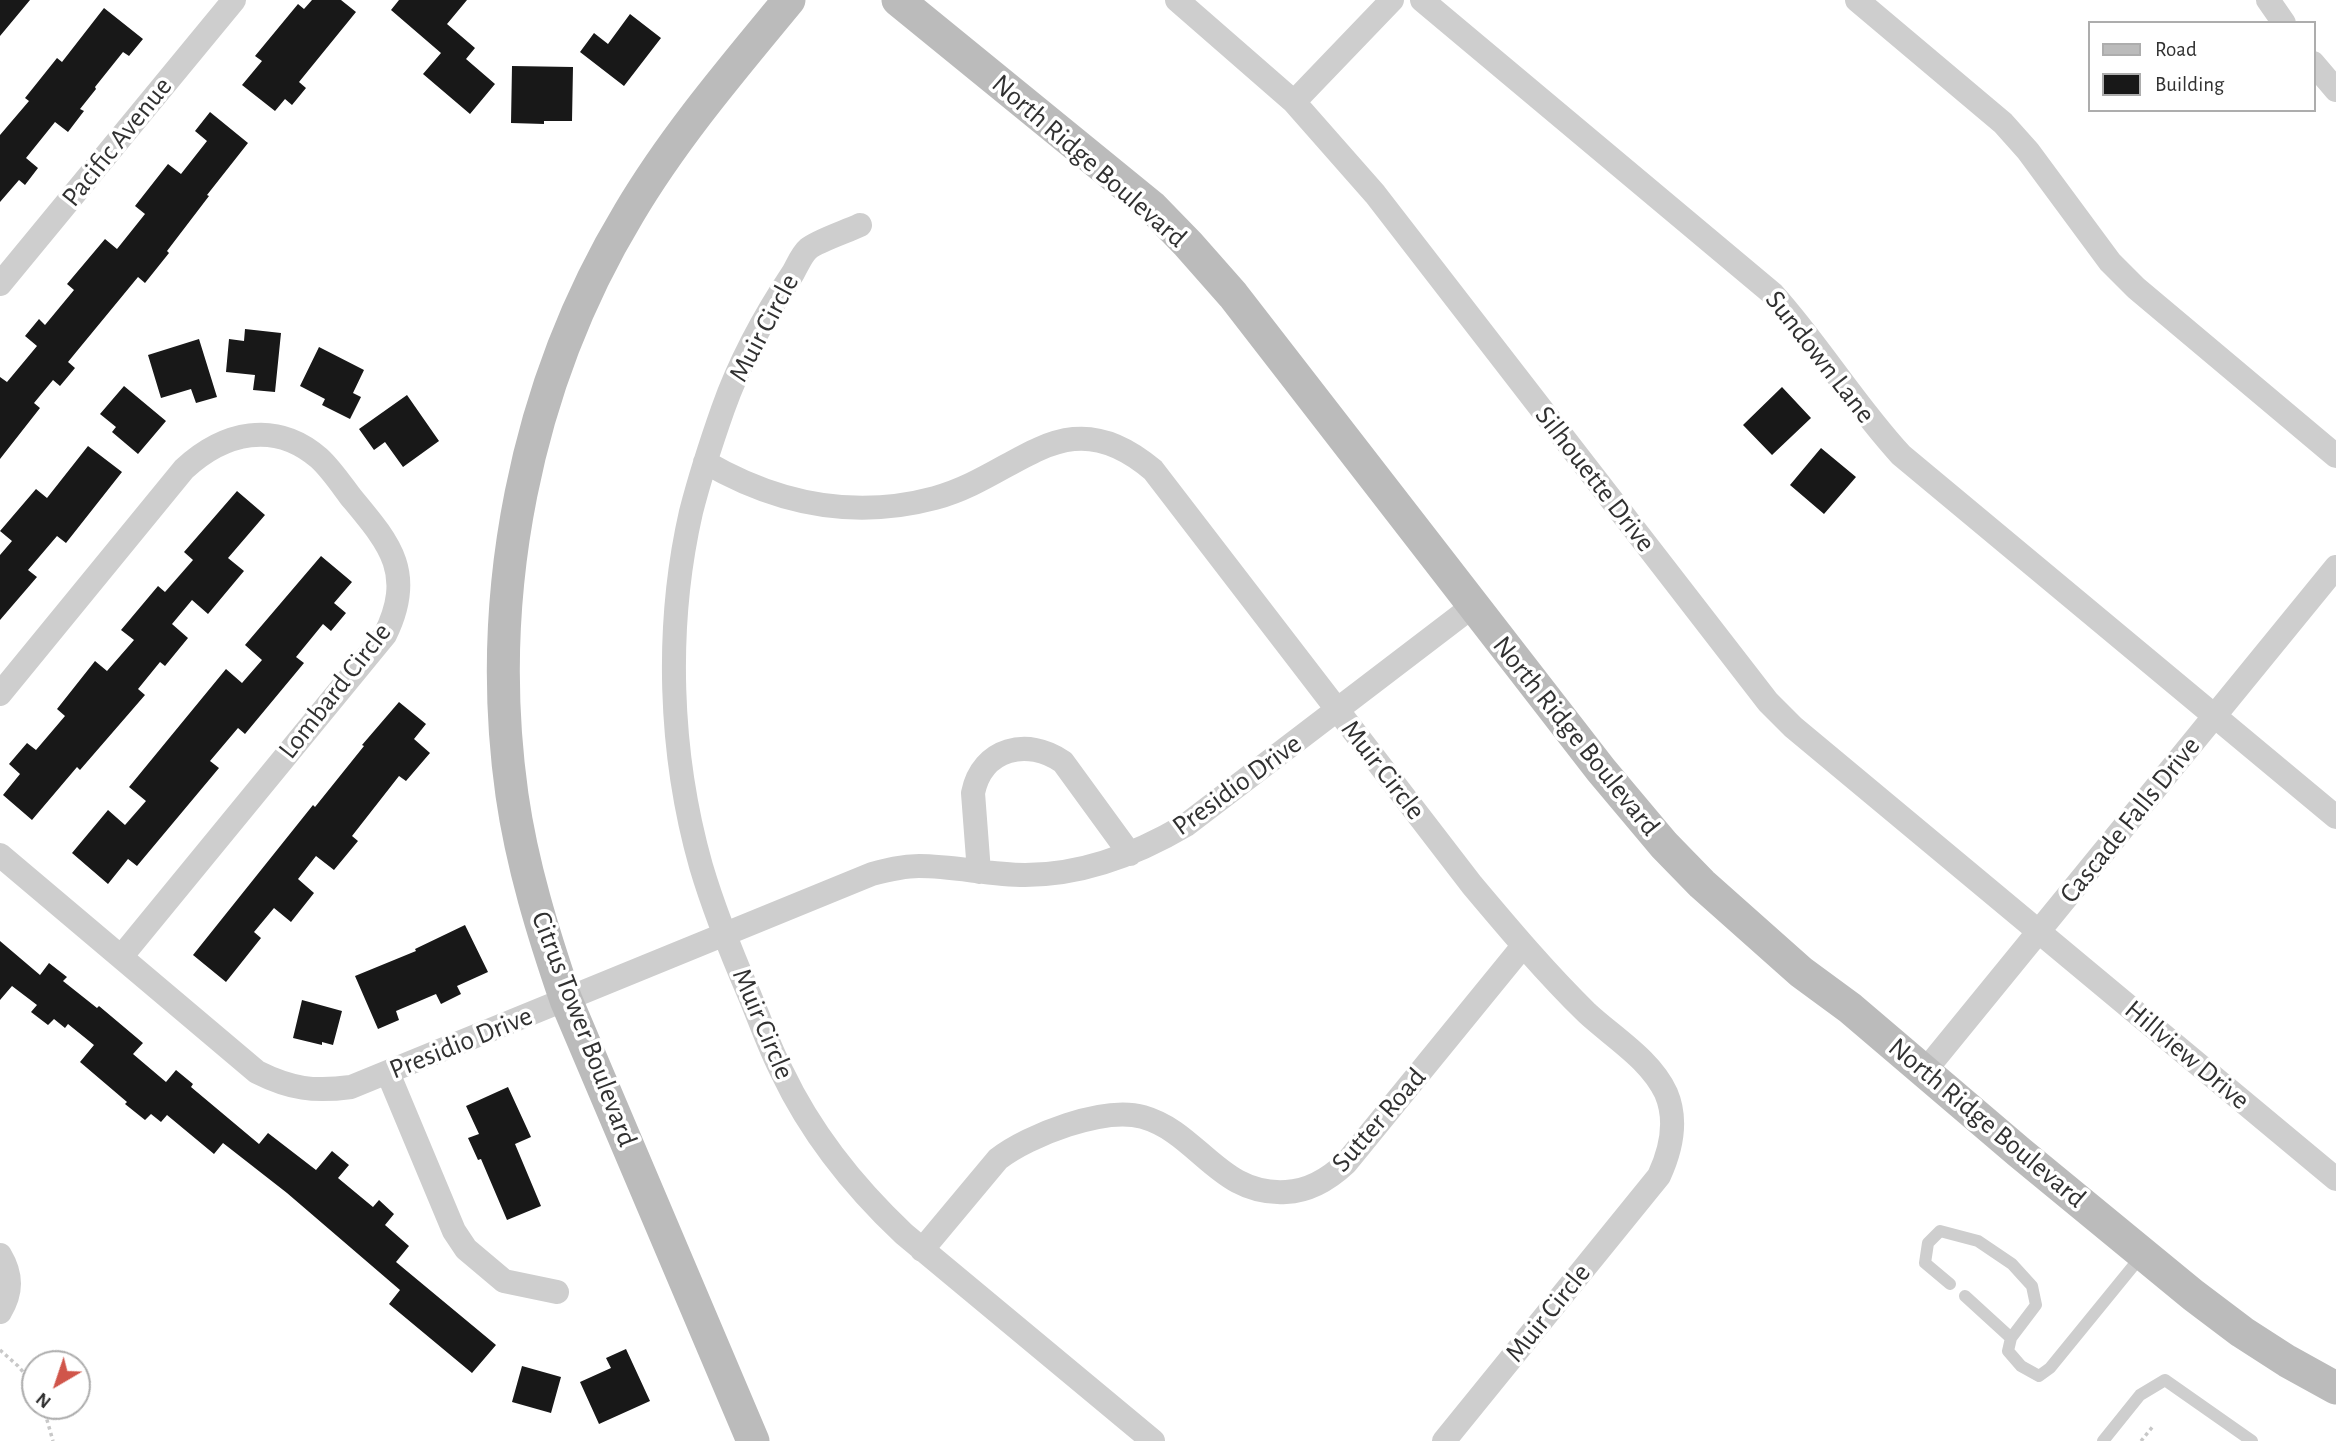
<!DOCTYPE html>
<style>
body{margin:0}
#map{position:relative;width:2336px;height:1441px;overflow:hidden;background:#fff;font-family:"Alegreya Sans",sans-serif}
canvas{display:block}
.legend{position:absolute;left:2088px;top:21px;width:228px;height:91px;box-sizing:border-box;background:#fff;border:2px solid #adadad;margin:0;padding:9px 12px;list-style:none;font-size:21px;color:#313131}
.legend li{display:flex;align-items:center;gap:14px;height:35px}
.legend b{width:35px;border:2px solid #adadad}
.north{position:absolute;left:21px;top:1350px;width:70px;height:70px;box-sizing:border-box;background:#fff;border:2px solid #adadad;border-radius:50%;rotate:219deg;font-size:19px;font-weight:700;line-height:28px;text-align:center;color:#313131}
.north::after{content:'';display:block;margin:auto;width:24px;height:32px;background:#d0554a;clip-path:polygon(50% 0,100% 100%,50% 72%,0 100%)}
</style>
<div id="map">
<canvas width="2336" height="1441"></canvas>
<ul class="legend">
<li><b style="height:9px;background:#bbb"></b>Road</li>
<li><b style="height:19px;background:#181818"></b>Building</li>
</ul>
<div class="north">N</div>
</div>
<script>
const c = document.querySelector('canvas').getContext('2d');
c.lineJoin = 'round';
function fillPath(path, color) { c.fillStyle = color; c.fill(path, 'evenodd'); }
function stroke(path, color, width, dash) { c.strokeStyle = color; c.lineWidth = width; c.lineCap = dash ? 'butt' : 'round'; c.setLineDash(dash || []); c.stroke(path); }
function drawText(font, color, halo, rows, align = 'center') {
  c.font = font + ' "Alegreya Sans",sans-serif'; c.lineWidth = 7; c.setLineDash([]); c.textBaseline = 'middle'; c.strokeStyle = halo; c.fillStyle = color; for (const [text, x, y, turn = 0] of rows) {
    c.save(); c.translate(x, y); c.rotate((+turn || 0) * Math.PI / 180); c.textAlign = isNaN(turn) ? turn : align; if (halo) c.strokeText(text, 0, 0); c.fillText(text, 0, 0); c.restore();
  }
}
fillPath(new Path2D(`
 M0,0H30L0,36Z
 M312,0H341L356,12L299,82L306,88L292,105L285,99L275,111L242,85L262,61L255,56L298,4L304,9Z
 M399,0H467L447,24L475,48L466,59L495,84L470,114L423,74L441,53L391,10Z
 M104,8L143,39L129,56L123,52L95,87L96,89L80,109L84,111L68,132L55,122L26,158L38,168L25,185L19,180L0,202V135L29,101L25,98L57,58L62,62Z
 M630,14L661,38L624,86L580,52L594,33L608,44Z
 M512,66L573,67L572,121H544V124L511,123Z
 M210,112L248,143L207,195L209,196L167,251L169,253L145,283L138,277L77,351L68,362L75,368L60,386L53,380L34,403L40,408L0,459V377L7,382L37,346L25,336L39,319L45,325L74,290L67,284L105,239L117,249L145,214L135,206L168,164L181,174L207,141L195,131Z
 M245,329L281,333L275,392L253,390L255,375L226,372L229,339L244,341Z
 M199,339L217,397L196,403L191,389L161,398L148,355Z
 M319,347L364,370L353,393L361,397L350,419L322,405L325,399L300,386Z
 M124,386L166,421L138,454L112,432L116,427L100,414Z
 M1782,387L1811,418L1772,455L1743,425Z
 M407,395L439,441L403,467L385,442L374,450L359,429Z
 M88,446L122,472L66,543L57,536L28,570L37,577L0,620V555L12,541L0,531L36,489L47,498Z
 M1821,448L1856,477L1824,514L1790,485Z
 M237,491L265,515L228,558L244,571L208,614L192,600L172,624L188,638L165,666L160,662L138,689L145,695L80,770L77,767L32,820L3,795L20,774L9,764L27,743L36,750L65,716L57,709L95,661L107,671L134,640L121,630L158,586L165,592L193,560L184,552Z
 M321,556L352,582L334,603L346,613L331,631L323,624L296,657L304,663L245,734L238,728L210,761L219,768L137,866L128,859L108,884L72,853L108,810L125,825L146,801L129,787L226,669L242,683L262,660L245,645Z
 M399,702L426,724L414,739L430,753L406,781L399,776L352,836L358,841L334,870L316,856L298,879L314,893L291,922L274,908L254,932L261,938L226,982L193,955L313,805L315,807L364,746L362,745Z
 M465,925L488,972L457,986L461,994L441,1004L436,994L396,1011L399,1020L378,1029L355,976L416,951L415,949Z
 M0,941L40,975L49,963L67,977L63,981L97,1008L99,1006L143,1043L133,1054L166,1082L176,1070L193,1084L191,1087L259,1144L268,1133L316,1170L332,1151L349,1165L338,1178L373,1207L379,1200L394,1214L385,1225L409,1246L396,1262L496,1345L472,1373L389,1304L400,1290L287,1193L223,1143L214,1154L167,1115L161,1122L151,1114L145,1120L125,1104L127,1102L80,1062L94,1045L68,1024L65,1028L54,1019L48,1025L31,1012L37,1005L12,986L0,1000Z
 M302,1000L342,1011L333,1045L322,1042V1045L293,1038Z
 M508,1087L531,1137L515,1144L541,1206L507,1220L481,1159L478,1160L468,1138L479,1134L466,1106Z
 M626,1349L650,1401L599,1424L580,1382L611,1368L606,1358Z
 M522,1366L561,1377L551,1413L512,1402Z`), '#181818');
stroke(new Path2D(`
 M0,1350L18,1366L35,1386
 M43,1406L53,1441
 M2141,1441L2154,1425`), '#c8c8c8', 3.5, [3.5, 3.5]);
stroke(new Path2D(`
 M1950,1284L1925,1263L1928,1243L1940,1231L1978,1241L2012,1264L2032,1286L2036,1305L2011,1338L1965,1296
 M2011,1338L2008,1351L2021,1366L2039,1376L2050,1368L2143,1254
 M2103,1441L2140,1395L2165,1380L2252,1441`), '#cecece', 12);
stroke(new Path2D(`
 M1177,0L1294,102L1375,194L1768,702L1793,727L2336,1179
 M1422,0L1773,294C1819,345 1854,404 1901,455L2336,817
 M1857,0L2003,123L2028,151L2110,262L2136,288L2336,456
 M2268,0L2284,23
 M2313,63L2336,90
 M1294,102L1392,0
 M860,225C848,231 817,241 808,249C802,254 797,266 793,273C765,315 740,361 723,409C711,443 700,477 691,512C665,626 669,753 701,866C714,910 731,952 749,994C760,1020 769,1047 782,1072C812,1135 854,1187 904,1234L1153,1441
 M0,284L234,0
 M705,462C777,504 853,520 935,498C1020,475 1065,395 1153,470L1472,885C1509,929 1546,973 1587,1013C1614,1038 1650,1059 1666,1093C1678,1121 1671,1150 1659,1176L1444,1441
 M0,694L184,469C224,432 275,420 319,458C331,469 341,484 350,496C389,543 416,572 385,635L121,957
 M0,855L257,1072C291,1089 314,1092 351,1087L872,874C887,870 902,866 919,866C954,866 990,875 1025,875C1084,875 1137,854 1186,825L1473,606
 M979,872L973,793C982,748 1028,737 1063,762L1130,854
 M1924,1072L2336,567
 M388,1073L454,1231L466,1249L504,1281L557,1292
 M922,1250L998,1159C1029,1135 1104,1106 1143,1117C1199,1133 1219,1196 1286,1192C1310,1191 1329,1179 1346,1163L1523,946
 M0,1255C12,1275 12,1292 0,1312`), '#cecece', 24);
stroke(new Path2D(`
 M898,0L1152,207L1188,244L1233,295L1601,770L1664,845L1702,884L1801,972L1850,1008L2019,1152L2193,1295L2242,1332L2287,1361L2336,1388
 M753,1441L566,1000C543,933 522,865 512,795C484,596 525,385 629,213C674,137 733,68 789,0`), '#bbb', 33);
drawText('28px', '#313131', '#fff', [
 ["Pacific Avenue",117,142,-51],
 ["North Ridge Boulevard",1089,161,41],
 ["Muir Circle",764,328,-62],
 ["Sundown Lane",1820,357,52],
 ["Silhouette Drive",1595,479,52],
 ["Lombard Circle",335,691,-52],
 ["North Ridge Boulevard",1576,736,51],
 ["Muir Circle",1383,770,52],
 ["Presidio Drive",1237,785,-36],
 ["Cascade Falls Drive",2130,820,-51],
 ["Muir Circle",763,1024,67],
 ["Citrus Tower Boulevard",584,1029,69],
 ["Presidio Drive",461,1043,-22],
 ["Hillview Drive",2187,1055,40],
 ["Sutter Road",1379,1120,-49],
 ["North Ridge Boulevard",1987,1123,40],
 ["Muir Circle",1548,1313,-51]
]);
</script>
